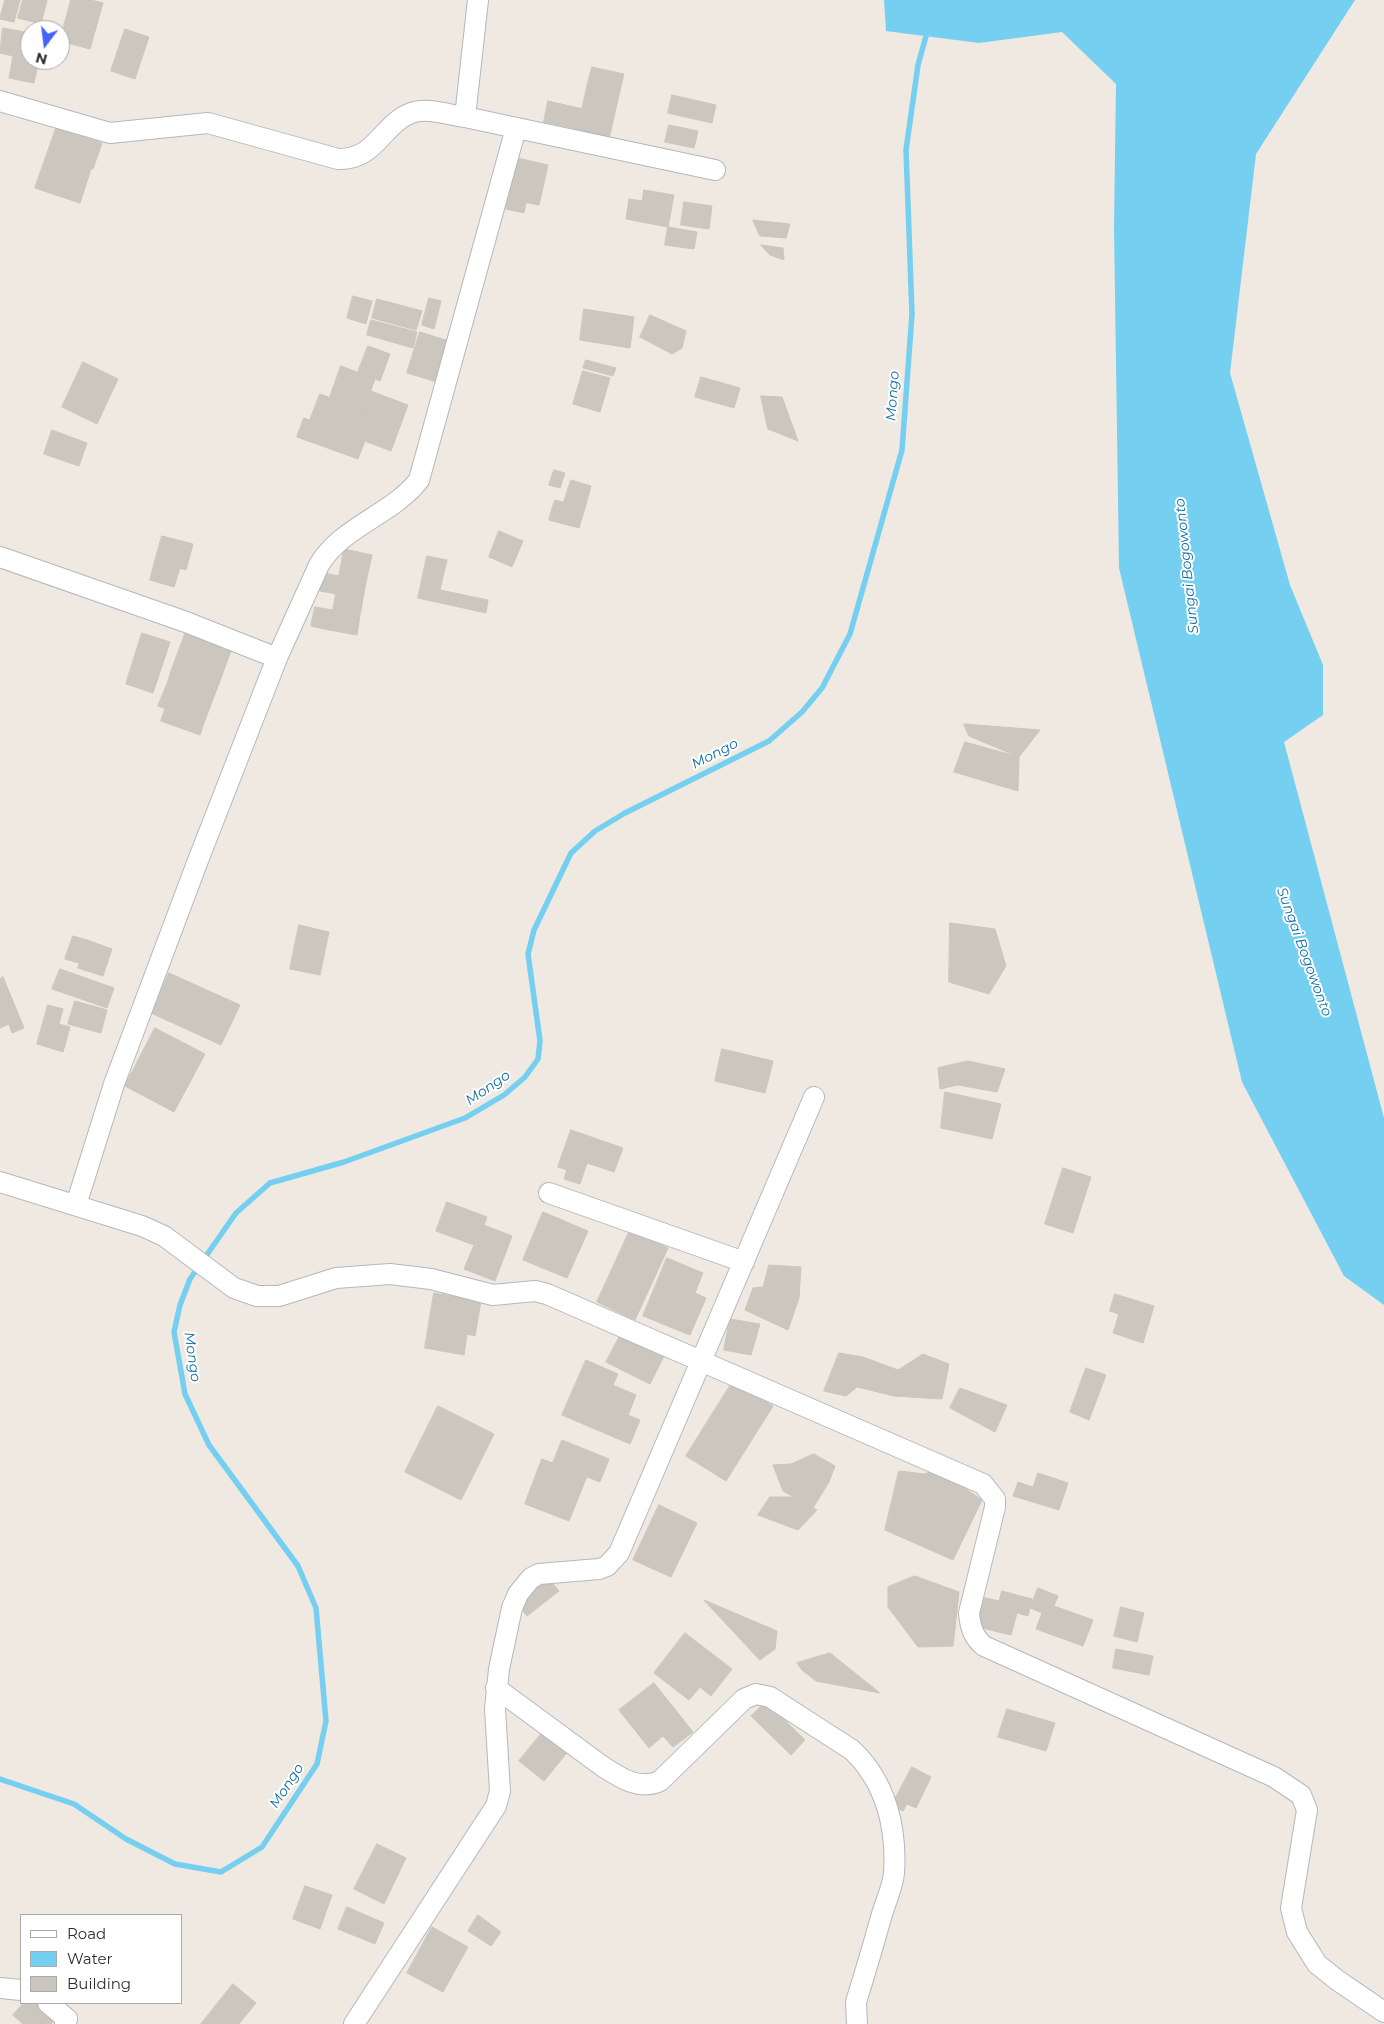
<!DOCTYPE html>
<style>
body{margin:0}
#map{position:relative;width:1384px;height:2024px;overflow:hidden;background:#efe9e1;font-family:Montserrat,sans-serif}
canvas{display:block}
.legend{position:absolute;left:20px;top:1914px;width:162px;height:90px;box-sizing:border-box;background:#fff;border:1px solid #ababab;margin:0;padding:6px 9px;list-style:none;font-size:15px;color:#2e2e2e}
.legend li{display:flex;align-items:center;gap:10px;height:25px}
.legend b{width:25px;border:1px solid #ababab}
.north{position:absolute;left:20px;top:20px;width:50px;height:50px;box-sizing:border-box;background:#fff;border:1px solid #ababab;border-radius:50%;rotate:195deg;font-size:14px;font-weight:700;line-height:20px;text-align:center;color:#2e2e2e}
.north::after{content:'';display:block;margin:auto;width:18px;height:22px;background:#4264fb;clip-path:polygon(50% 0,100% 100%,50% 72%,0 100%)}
</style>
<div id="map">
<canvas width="1384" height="2024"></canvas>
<ul class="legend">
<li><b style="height:6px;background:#fff"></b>Road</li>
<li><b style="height:14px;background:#75cff0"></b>Water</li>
<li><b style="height:14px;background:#cbc7bf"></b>Building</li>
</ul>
<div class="north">N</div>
</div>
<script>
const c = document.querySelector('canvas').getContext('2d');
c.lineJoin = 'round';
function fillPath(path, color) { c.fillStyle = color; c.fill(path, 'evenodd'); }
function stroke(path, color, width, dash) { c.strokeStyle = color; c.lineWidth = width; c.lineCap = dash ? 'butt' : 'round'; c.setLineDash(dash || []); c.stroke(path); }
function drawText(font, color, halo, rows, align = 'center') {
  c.font = font + ' Montserrat,sans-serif'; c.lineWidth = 4; c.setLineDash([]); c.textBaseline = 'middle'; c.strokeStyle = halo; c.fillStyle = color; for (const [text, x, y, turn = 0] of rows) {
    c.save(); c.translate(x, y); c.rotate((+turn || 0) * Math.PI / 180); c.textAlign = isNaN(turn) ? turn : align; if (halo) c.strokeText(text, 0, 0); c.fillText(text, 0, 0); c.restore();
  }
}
fillPath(new Path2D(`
 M884,0H1355L1256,154L1230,373L1290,585L1323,665V715L1284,742L1384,1118V1305L1344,1276L1242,1082L1119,568L1114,226L1116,84L1062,32L979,43L886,31Z`), '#75cff0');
stroke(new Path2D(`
 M0,1779L74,1804L126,1839L175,1864L221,1872L262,1847L317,1764L326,1721L316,1608L298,1566L209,1445L185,1394L174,1332L180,1305L190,1279L236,1213L270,1183L344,1162L465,1118L504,1095L525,1077L538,1059L540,1041L528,954L534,930L571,853L595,831L625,813L769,741L802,712L822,688L850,634L902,450L912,314L906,150L918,65L928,29`), '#75cff0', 5.5);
const building = new Path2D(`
 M5,0H20L14,22L0,19Z
 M23,0H47L41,24L18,18Z
 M71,0H91L103,3L90,49L60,41Z
 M3,28L30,33V60H39L34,83L9,78L13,56L0,53Z
 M125,29L149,37L135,79L111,71Z
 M592,67L624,74L619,95L587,87Z
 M587,87L619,95L609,139L577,132Z
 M672,95L716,105L712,123L668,113Z
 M548,101L583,109L578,129L544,122Z
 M669,125L698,131L694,148L665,142Z
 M56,128L102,143L93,169L47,154Z
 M47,154L91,169L80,203L35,188Z
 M517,158L548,165L539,205L508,199Z
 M644,190L674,195L668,227L626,219L629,199L642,201Z
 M508,199L526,202L524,213L506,209Z
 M684,202L712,206L709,229L681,225Z
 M753,220L790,224L786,238L760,236Z
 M668,227L697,232L694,249L665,245Z
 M761,245L783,248L784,260L770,255Z
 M353,296L372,301L366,324L347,318Z
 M429,298L441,301L434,329L422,325Z
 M377,299L422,311L416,330L372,318Z
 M584,309L634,317L630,348L580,340Z
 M650,315L686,331L682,348L672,354L640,337Z
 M371,320L417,332L413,348L367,335Z
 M420,332L449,341L437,382L407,373Z
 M368,346L390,354L380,381L358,372Z
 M586,360L616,368L613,376L583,368Z
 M83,362L118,379L97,424L62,407Z
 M341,366L375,379L364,410L330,397Z
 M583,371L610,378L600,412L573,404Z
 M701,377L740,388L734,408L695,397Z
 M371,391L408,405L391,451L354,437Z
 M320,394L364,410L354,437L310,420Z
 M761,396L782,397L798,441L768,429Z
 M304,418L365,441L358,459L297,437Z
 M52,430L87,443L79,466L44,454Z
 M554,470L565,473L560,488L549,485Z
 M571,480L591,486L585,508L564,502Z
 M555,500L585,508L579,528L549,520Z
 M499,531L523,541L512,567L489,557Z
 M162,536L193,544L186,570L155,561Z
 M344,549L372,555L366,582L339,577Z
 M427,556L447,560L440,590L488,600L486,613L418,598Z
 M155,561L180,568L174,587L150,580Z
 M318,572L339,576L336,594L315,590Z
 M339,577L366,582L360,615L333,610Z
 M315,607L333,610L329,630L311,626Z
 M333,610L360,615L357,635L329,630Z
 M142,633L170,642L153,693L126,684Z
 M185,634L231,651L218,686L172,669Z
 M172,669L218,686L213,699L168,682Z
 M168,682L213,699L204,723L158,706Z
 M165,709L204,723L200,735L161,721Z
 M964,724L1040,730L1019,757L969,736Z
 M965,742L1019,757L1018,791L954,772Z
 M950,923L995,929L1006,966L989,994L949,982Z
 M299,925L329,932L320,975L290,969Z
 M73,936L87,940L79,963L65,959Z
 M87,940L112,949L103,976L78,968Z
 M60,969L114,988L107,1008L52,989Z
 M169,973L240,1005L221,1045L151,1013Z
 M3,977L24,1028L12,1033L9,1024L0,1028V979Z
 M75,1001L107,1010L101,1033L68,1024Z
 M48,1005L63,1009L59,1024L70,1027L63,1052L37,1044Z
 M155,1028L205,1054L174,1112L125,1086Z
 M722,1049L773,1061L765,1093L715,1081Z
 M968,1061L1005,1069L997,1092L958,1085L940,1089L938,1068Z
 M945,1092L1001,1104L992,1139L941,1128Z
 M571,1130L623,1148L614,1172L587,1163L580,1184L564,1179L567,1170L558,1167Z
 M1063,1168L1091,1177L1073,1233L1045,1224Z
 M447,1202L487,1217L484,1225L512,1236L495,1281L464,1269L474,1245L436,1231Z
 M543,1212L588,1231L567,1278L523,1260Z
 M630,1230L668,1248L635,1320L597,1302Z
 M667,1258L703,1273L695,1293L706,1298L690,1335L643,1316Z
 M769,1265L801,1267L799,1298L788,1330L745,1310L753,1288L763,1287Z
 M434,1293L481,1301L475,1336L467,1334L464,1355L425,1348Z
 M1115,1294L1154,1306L1143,1343L1113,1333L1119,1314L1110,1311Z
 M730,1319L760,1324L751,1355L724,1350Z
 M621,1334L664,1356L650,1384L606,1362Z
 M839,1353L863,1357L898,1370L923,1354L949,1364L942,1399L894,1396L857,1387L846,1396L824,1391Z
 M586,1360L618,1374L613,1385L636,1395L628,1415L640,1420L630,1444L562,1415Z
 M1086,1368L1106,1375L1089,1420L1070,1412Z
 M733,1381L773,1406L726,1481L686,1456Z
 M960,1388L1007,1405L995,1432L950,1408Z
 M438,1406L494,1434L461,1500L405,1472Z
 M562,1440L609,1459L600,1482L553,1463Z
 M814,1454L835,1466L829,1482L813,1508L783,1491L773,1465L791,1464Z
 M542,1459L587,1476L569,1521L525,1504Z
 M899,1471L925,1474L931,1471L951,1479L982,1500L953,1560L885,1530Z
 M1038,1473L1068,1483L1059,1510L1013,1496L1018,1482L1033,1487Z
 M770,1497H793L817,1510L798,1530L758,1515Z
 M659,1505L697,1523L671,1577L633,1560Z
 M915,1576L959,1592L953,1646L918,1647L888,1607V1587Z
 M548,1578L559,1591L527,1616L516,1603Z
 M1038,1588L1058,1596L1054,1606L1093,1620L1083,1646L1036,1629L1042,1613L1030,1608Z
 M1002,1591L1032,1599L1028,1616L1017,1613L1011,1635L974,1626L981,1597L999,1601Z
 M704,1600L777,1631L775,1649L760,1660Z
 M1121,1607L1144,1613L1137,1642L1114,1636Z
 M685,1633L732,1669L711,1696L700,1687L689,1700L654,1673Z
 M1116,1649L1153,1656L1149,1675L1113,1668Z
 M830,1653L880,1693L816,1681L802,1670L797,1663Z
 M654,1683L693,1732L673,1747L663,1736L649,1748L619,1710Z
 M766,1702L805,1740L791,1755L751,1716Z
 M1007,1709L1055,1723L1046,1751L998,1737Z
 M545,1729L570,1749L544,1781L519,1761Z
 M912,1767L931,1777L916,1808L907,1804L903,1811L892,1805Z
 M377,1844L406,1858L384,1904L354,1889Z
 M305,1886L332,1895L320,1929L293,1919Z
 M347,1907L384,1923L375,1944L338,1929Z
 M478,1915L501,1932L491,1946L468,1931Z
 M432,1927L468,1947L443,1992L407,1973Z
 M233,1984L256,2003L239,2024H201Z
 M24,2003H37L56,2019L51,2024H23L13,2015Z`);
fillPath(building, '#cbc7bf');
stroke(building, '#cbc5ba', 1);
const minor = new Path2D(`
 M0,101L110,133L208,123L338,159C376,160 381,125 411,113C427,107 449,115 465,117L715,170
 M465,117L478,0
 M0,557L186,622L277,658
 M0,1182L142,1226L164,1236L234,1288L257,1296H279L336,1278L390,1274L431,1279L493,1295L535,1291L547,1294L983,1484L995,1499V1507L969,1613C970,1626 973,1637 984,1646L1274,1777L1301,1795L1307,1810L1291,1908L1297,1932L1317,1964L1337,1980L1384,2012
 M549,1193L744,1262
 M76,1205L114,1084L197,863L277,658L319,565C341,527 393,514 419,480L516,128
 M496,1688L602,1766C619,1777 639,1791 660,1781L744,1699L756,1694L770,1697L852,1750C886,1782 897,1828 894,1873C893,1886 886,1901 882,1914C874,1943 865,1973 856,2002L857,2024
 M0,1988L21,1990
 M48,2003L67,2019L65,2024
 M354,2024L496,1806L500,1791L495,1709L499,1669L512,1608L518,1594L531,1578L539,1574L599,1569L607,1566L619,1553L814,1097`);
stroke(minor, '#b4b7c1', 22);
stroke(minor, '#fff', 20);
drawText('italic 14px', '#0d6fa3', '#fff', [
 ["Mongo",893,396,-86],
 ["Sungai Bogowonto",1187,566,-96],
 ["Mongo",715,754,-27],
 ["Sungai Bogowonto",1304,952,70],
 ["Mongo",488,1088,-34],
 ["Mongo",192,1357,82],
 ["Mongo",287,1786,-57]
]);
</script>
